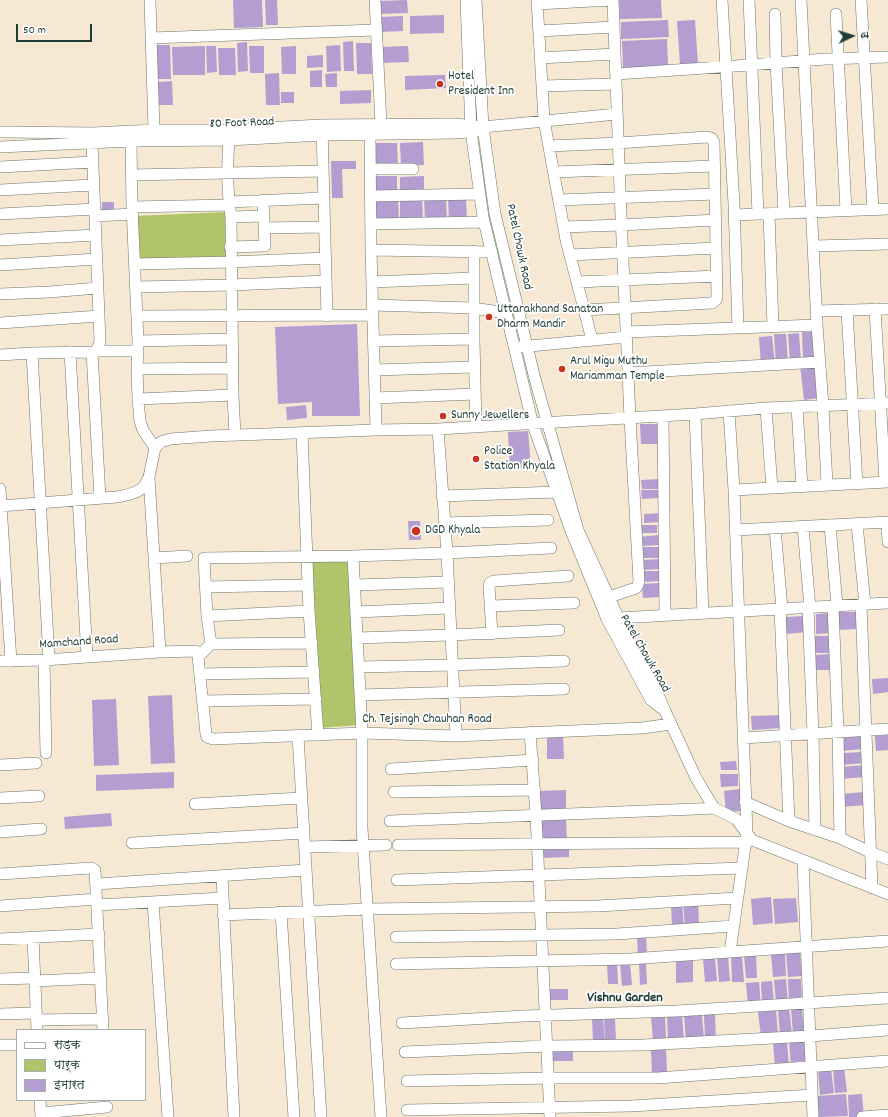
<!DOCTYPE html>
<meta charset="utf-8">
<style>
body{margin:0}
#map{position:relative;width:888px;height:1117px;overflow:hidden;background:#f6e8d3;font-family:Dekko,"Playpen Sans Deva",sans-serif}
canvas{display:block}
.legend{position:absolute;left:16px;top:1029px;width:130px;height:72px;box-sizing:border-box;background:#fff;border:1px solid #a5b1ae;margin:0;padding:5px 7px;list-style:none;font-size:12px;color:#1f3d34}
.legend li{display:flex;align-items:center;gap:8px;height:20px}
.legend b{width:20px;border:1px solid #a5b1ae}
.north{position:absolute;left:832px;top:16px;width:40px;height:40px;-webkit-text-stroke:3px #fff;paint-order:stroke;rotate:86deg;font-size:11px;font-weight:700;line-height:16px;text-align:center;color:#1f3d34}
.north::after{content:'';display:block;margin:auto;width:14px;height:18px;background:#1f3d34;clip-path:polygon(50% 0,100% 100%,50% 72%,0 100%)}
.scale{position:absolute;left:16px;top:24px;width:76px;height:18px;box-sizing:border-box;border:2px solid #1f3d34;border-top:0;padding-left:5px;font-size:12px;line-height:14px;white-space:nowrap;color:#1f3d34;-webkit-text-stroke:3px #fff;paint-order:stroke}
</style>
<div id="map">
<canvas width="888" height="1117"></canvas>
<ul class="legend">
<li><b style="height:5px;background:#fff"></b>सड़क</li>
<li><b style="height:11px;background:#b0c56a"></b>पार्क</li>
<li><b style="height:11px;background:#b49dd0"></b>इमारत</li>
</ul>
<div class="north">उ</div>
<div class="scale">50 m</div>
</div>
<script>
const c = document.querySelector('canvas').getContext('2d');
c.lineJoin = 'round';
function fillPath(path, color) { c.fillStyle = color; c.fill(path, 'evenodd'); }
function stroke(path, color, width, dash) { c.strokeStyle = color; c.lineWidth = width; c.lineCap = dash ? 'butt' : 'round'; c.setLineDash(dash || []); c.stroke(path); }
function drawText(font, color, halo, rows, align = 'center') {
  c.font = font + ' Dekko,sans-serif'; c.lineWidth = 3.5; c.setLineDash([]); c.textBaseline = 'middle'; c.strokeStyle = halo; c.fillStyle = color; for (const [text, x, y, turn = 0] of rows) {
    c.save(); c.translate(x, y); c.rotate((+turn || 0) * Math.PI / 180); c.textAlign = isNaN(turn) ? turn : align; if (halo) c.strokeText(text, 0, 0); c.fillText(text, 0, 0); c.restore();
  }
}
fillPath(new Path2D(`
 M227,212L228,258L135,260L134,216Z
 M348,559L361,725L318,728L306,561Z`), '#b0c56a');
fillPath(new Path2D(`
 M233,0H262L263,27L234,28Z
 M265,0H277L278,25H266Z
 M407,0L408,13L380,14V1Z
 M619,0H661L662,18L620,19Z
 M444,15V33L410,34V16Z
 M403,16V31L380,32V17Z
 M668,20L669,37L621,39V22Z
 M695,20L698,64L680,65L677,21Z
 M667,39L668,66L623,68L622,41Z
 M353,41L354,71H344L343,42Z
 M247,42L248,71L238,72L237,43Z
 M356,43H371L372,74H357Z
 M155,45H170L171,79H156Z
 M340,45L341,71L327,72L326,46Z
 M205,46V75H173L172,47Z
 M206,46H216L217,72L207,73Z
 M249,46H264V73H250Z
 M296,46V74H282L281,47Z
 M408,46L409,62L382,63L381,47Z
 M218,48H235L236,75H219Z
 M323,55V67L307,68V56Z
 M322,70V87H310V71Z
 M279,73L280,105H266L265,74Z
 M337,73V87H326L325,74Z
 M445,75L446,88L405,90V76Z
 M172,81L173,105H158L157,82Z
 M371,90V103L340,104V91Z
 M281,92H294V103H281Z
 M423,142L424,165L401,166L400,143Z
 M374,143H397L398,166H375Z
 M331,161H356V169H342L343,198H332Z
 M373,176H397V192L374,193Z
 M424,176V191L400,194V177Z
 M446,197L447,221H425L424,198Z
 M466,197L467,220L449,221L448,198Z
 M398,198L399,221L375,222L374,199Z
 M400,198H422L423,221L400,222Z
 M102,202H114V211L102,212Z
 M357,324L360,416H312V402L278,404L275,327Z
 M802,332H815L816,361L803,362Z
 M799,333L801,362H790L788,334Z
 M774,334H786L788,363L776,364Z
 M772,336L775,364L761,365L759,337Z
 M816,363L820,398L804,400L800,365Z
 M306,405L307,418L287,420L286,407Z
 M640,424H659L660,444H641Z
 M528,431L531,468L510,469L508,432Z
 M660,479L661,489H642L641,480Z
 M641,490H659V498L642,499Z
 M661,513V522L644,523V514Z
 M408,521H420L421,540H409Z
 M640,525H657V533H640Z
 M658,535L659,545L641,546L640,537Z
 M641,547H659V558H642Z
 M660,559L661,569L642,570V560Z
 M643,571H662V581L643,582Z
 M659,583L660,597L643,598L642,584Z
 M836,612H857L858,629L837,630Z
 M831,613L832,633L816,634V614Z
 M806,616L807,632L786,634L785,617Z
 M814,636H830V653H815Z
 M831,654V670H815L814,655Z
 M888,678V692L873,694L872,679Z
 M172,695L175,763L151,764L148,696Z
 M116,699L119,765L94,766L92,700Z
 M781,715V728L752,730L751,716Z
 M888,735V750L876,751L875,736Z
 M563,736L564,759H547V737Z
 M862,736L863,749L841,751L840,738Z
 M864,752V763L841,765V753Z
 M736,761L737,770H721L720,762Z
 M864,765L865,777L841,779V767Z
 M174,772V788L96,791V775Z
 M720,774H738V786L721,787Z
 M740,789L742,811L726,812L724,791Z
 M566,790V813H540L539,791Z
 M864,792L865,805L842,807L841,794Z
 M111,813L112,826L65,829L64,817Z
 M566,817L567,843L541,844L540,818Z
 M569,845V857L541,858V846Z
 M771,897L773,923L753,925L751,899Z
 M796,898L798,922L775,924L773,899Z
 M698,901L699,927L685,928L683,902Z
 M671,903H682L684,927L672,928Z
 M646,934L647,957L638,958L637,935Z
 M800,952L802,976L788,977L786,953Z
 M785,953L786,976L773,977L771,954Z
 M728,956L730,981L719,982L717,957Z
 M731,956H742L744,982H732Z
 M744,956H756L757,978H746Z
 M715,958L717,981L705,982L703,959Z
 M693,960V982L676,983V961Z
 M617,962L618,984H608L607,963Z
 M630,962L632,985L622,986L620,963Z
 M639,962H646L647,984L640,985Z
 M786,979L788,1003H776L774,980Z
 M788,979H801L802,1003H789Z
 M772,981L774,1002L762,1003L761,982Z
 M759,982L761,1006L748,1007L746,983Z
 M547,989H568V1000H547Z
 M789,1008L792,1034L780,1035L778,1010Z
 M802,1008L804,1033L793,1034L791,1009Z
 M776,1010L778,1035L761,1036L758,1012Z
 M715,1014L716,1038H705L704,1015Z
 M682,1015L684,1040L668,1041L667,1016Z
 M702,1015L704,1039L686,1040L684,1016Z
 M665,1016L666,1039L653,1040L651,1017Z
 M603,1017L605,1043H593L592,1018Z
 M604,1017H615L616,1041H605Z
 M804,1040L806,1065L791,1066L789,1041Z
 M787,1042L789,1066L775,1067L773,1043Z
 M651,1048H666L667,1073L652,1074Z
 M551,1050H573V1061H552Z
 M844,1067L847,1092L835,1093L833,1068Z
 M831,1069L834,1093L820,1095L818,1070Z
 M846,1094L848,1116L819,1117L817,1096Z
 M862,1094L864,1117H849L848,1095Z`), '#b49dd0');
const minor = new Path2D(`
 M150,0L154,130
 M375,0L381,125
 M466,0L471,131L483,217L533,425L571,531L607,619L651,700L665,711
 M476,0L483,127L495,214L535,379L578,530L624,630L659,697L665,711L696,778L714,808L736,819L752,840L888,894
 M537,0L544,120L566,240L592,340
 M722,0L734,204L738,328
 M749,0L758,214
 M801,0L817,325L823,406L827,485
 M861,0L873,210
 M537,4L612,0
 M775,14L776,63L784,213
 M836,14L846,211
 M539,31L614,27
 M151,38L376,30
 M540,58L615,54
 M616,74L735,66L826,59L888,57
 M542,86L616,84
 M322,127L327,316
 M0,132H8L92,133L154,130H227L321,125L456,124L483,127L617,114
 M370,135L371,250L376,430
 M229,140C227,165 227,191 231,217L233,395L235,435
 M131,141L132,207L138,341L137,369L138,399L140,421L143,430L155,448
 M549,146L618,143L707,137L711,138L714,142L717,297L716,300L712,303L585,310
 M0,147L131,141L229,140L323,135L457,133L478,131
 M0,167L92,162
 M370,169H413
 M554,172L714,166
 M132,175L323,171
 M0,190L93,185
 M370,196L480,194
 M559,200L715,194
 M229,202L324,198
 M132,207L229,205
 M0,214L95,209
 M769,214L773,327
 M734,215L888,209
 M95,216L133,214
 M231,217L264,216
 M371,224L484,222
 M564,227L621,225L716,220
 M264,228L325,227
 M0,240L96,235
 M814,246L888,244
 M230,247L265,246L263,200
 M371,250L492,252
 M474,251V339L476,427
 M570,255L716,248
 M135,264L231,262L326,258
 M0,265L97,259
 M372,282L474,278
 M577,282L717,276
 M136,287L231,285L326,281
 M0,294L49,292L98,288
 M372,305L473,308L506,313
 M875,309L885,482
 M847,310L857,484
 M816,311L888,309
 M137,316L373,315
 M0,323L99,316
 M626,332L817,325
 M138,341L232,339
 M373,341L474,339
 M519,347L626,337
 M97,351H138
 M70,352L87,657
 M92,352L100,498
 M32,353L49,659
 M0,355L32,353L92,352L97,351L100,341L92,142
 M137,369L232,368
 M374,370L474,367
 M628,373L820,362
 M375,398L475,394
 M138,399L233,395
 M797,407L802,487
 M766,408L772,488
 M729,411L734,490L747,833L730,952
 M695,414L703,613
 M663,416L665,615
 M438,429L447,553L551,548
 M302,433L309,611L318,735
 M0,489L11,661
 M734,490L888,482
 M442,496L557,492
 M0,506L117,497C126,495 138,494 144,486C146,484 147,480 149,477
 M887,522L888,542
 M444,523L548,520
 M857,524L865,604
 M830,525L837,606
 M803,527L810,608
 M775,528L782,609
 M735,530L888,522
 M353,556L362,733V828L381,1117
 M154,558L187,556
 M355,585L448,582
 M205,587L308,585
 M609,597L636,588L638,585L639,581L630,418L621,216L613,0
 M861,604L872,888
 M491,606L574,603
 M833,606L838,732L840,838
 M808,607L813,734L815,830
 M780,609L789,821
 M356,612L449,608
 M207,616L309,611
 M618,618L888,603
 M492,634L489,586L490,583L494,581L568,576
 M357,638L450,635L559,630
 M211,644L312,643
 M160,652L149,477L155,448L161,442L170,439L211,436L376,430L438,429L695,414L766,408L888,403
 M198,657L211,644L207,616L204,558L353,556L447,553L456,736
 M44,660L46,753
 M0,661L44,660L160,652L196,651L198,654V657L206,734L207,737L213,739L362,733L456,736L642,728L671,724
 M359,667L452,665L564,661
 M200,674L314,672
 M360,695L564,689
 M203,701L316,699
 M530,732L536,815L550,1117
 M298,736L321,1117
 M743,738L888,729
 M0,765L36,763
 M391,769L533,760
 M394,792L535,790
 M0,798L39,796
 M745,802L789,821L840,838L870,852L888,859
 M195,804L301,798
 M390,821L696,809L714,808
 M0,832L41,829
 M132,843L304,833
 M398,845L745,842
 M305,847L386,845
 M803,861L813,1117
 M0,874L91,868L95,870L103,1030
 M222,876L234,1117
 M397,880L742,868
 M97,884L306,870
 M153,902L168,1117
 M98,905L222,898
 M0,906L97,899
 M281,912L294,1117
 M223,915L368,909L598,906L737,898
 M33,937L37,1030
 M396,937L617,934L733,926
 M0,939L99,934
 M396,964L630,959L888,941
 M0,979L35,978
 M35,981L101,978
 M0,1014L36,1013
 M37,1020L103,1019
 M402,1023L524,1016L677,1011L888,998
 M0,1045H17
 M405,1052L547,1046L643,1045L810,1036L888,1030
 M407,1081L549,1078H658L888,1061
 M40,1100L41,1117
 M407,1110L631,1106L812,1095
 M41,1113L107,1107
 M862,1117L888,1115`);
stroke(minor, '#6a796c', 12);
stroke(minor, '#fff', 11);
for (const [x, y, r, color] of [
 [440,84,4,"#c8321e"],
 [489,317,4,"#c8321e"],
 [562,369,4,"#c8321e"],
 [443,416,4,"#c8321e"],
 [476,459,4,"#c8321e"],
 [416,531,5,"#c8321e"]
]) { const dot = new Path2D(); dot.arc(x, y, r, 0, 2 * Math.PI); c.fillStyle = color; c.fill(dot); stroke(dot, '#fff', 1.5); }
drawText('13px', '#1f3d34', '#fff', [
 ["Hotel",448,77],
 ["President Inn",448,92],
 ["Uttarakhand Sanatan",497,310],
 ["Dharm Mandir",497,325],
 ["Arul Migu Muthu",570,362],
 ["Mariamman Temple",570,377],
 ["Sunny Jewellers",451,416],
 ["Police",484,452],
 ["Station Khyala",484,467],
 ["DGD Khyala",425,531]
], 'left');
drawText('13px', '#1f3d34', '#fff', [
 ["80 Foot Road",242,124,-2],
 ["Patel Chowk Road",518,247,78],
 ["Mamchand Road",79,643,-4],
 ["Patel Chowk Road",644,654,60],
 ["Ch. Tejsingh Chauhan Road",427,720]
]);
drawText('bold 14px', '#1f3d34', '#fff', [
 ["Vishnu Garden",625,999]
]);
</script>
